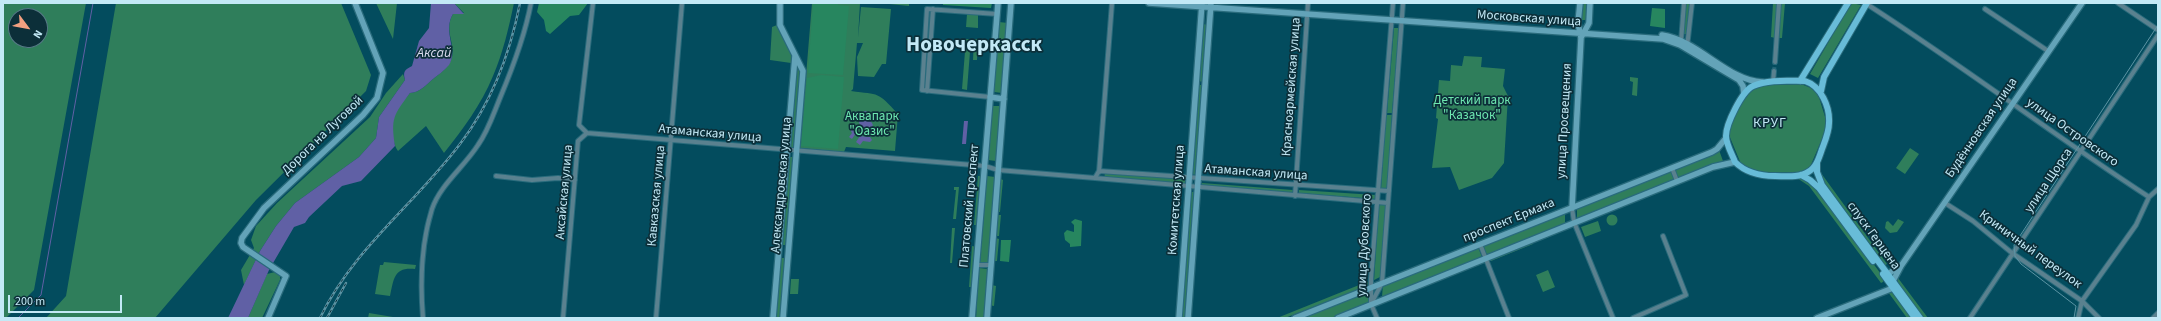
<!DOCTYPE html>
<meta charset="utf-8">
<style>
body{margin:0}
#map{position:relative;width:2161px;height:321px;overflow:hidden;background:#034c5e;font-family:"Source Sans 3",sans-serif}
canvas{display:block}
.frame{position:absolute;inset:0;border:4px solid #c3e9f6;pointer-events:none}
.north{position:absolute;left:8px;top:8px;width:40px;height:40px;box-sizing:border-box;background:#0c2f39;border:1px solid #557985;border-radius:50%;rotate:122deg;font-size:11px;font-weight:700;line-height:16px;text-align:center;color:#c3e9f6}
.north::after{content:'';display:block;margin:auto;width:14px;height:18px;background:#f2a080;clip-path:polygon(50% 0,100% 100%,50% 72%,0 100%)}
.scale{position:absolute;left:8px;top:295px;width:114px;height:18px;box-sizing:border-box;border:2px solid #c3e9f6;border-top:0;padding-left:5px;font-size:12px;line-height:14px;white-space:nowrap;color:#c3e9f6;-webkit-text-stroke:3px #0c2f39;paint-order:stroke}
</style>
<div id="map">
<canvas width="2161" height="321"></canvas>
<div class="frame"></div>
<div class="north">N</div>
<div class="scale">200 m</div>
</div>
<script>
const c = document.querySelector('canvas').getContext('2d');
c.lineJoin = 'round';
function fillPath(path, color) { c.fillStyle = color; c.fill(path, 'evenodd'); }
function stroke(path, color, width, dash) { c.strokeStyle = color; c.lineWidth = width; c.lineCap = dash ? 'butt' : 'round'; c.setLineDash(dash || []); c.stroke(path); }
function drawText(font, color, halo, rows, align = 'center') {
  c.font = font + ' "Source Sans 3",sans-serif'; c.lineWidth = 3.5; c.setLineDash([]); c.textBaseline = 'middle'; c.strokeStyle = halo; c.fillStyle = color; for (const [text, x, y, turn = 0] of rows) {
    c.save(); c.translate(x, y); c.rotate((+turn || 0) * Math.PI / 180); c.textAlign = isNaN(turn) ? turn : align; if (halo) c.strokeText(text, 0, 0); c.fillText(text, 0, 0); c.restore();
  }
}
fillPath(new Path2D(`
 M3,3H86L34,290L6,318H3ZM16,16H40V40H16Z
 M116,3H341L371,75L366,91L256,200L155,318H46L66,296Z
 M376,3H397L393,39Z
 M454,3H514C509,27 503,53 493,76C481,105 463,129 444,153L426,126L398,151C391,141 390,118 397,108C401,103 406,98 410,93C420,92 425,86 433,79C438,75 445,70 449,64C460,48 442,32 453,14L464,13Z
 M812,3H860L858,38L861,7L891,9L886,64H882L874,77L858,76L857,57L863,43H857L853,89L851,91C880,95 877,91 898,114L895,151L846,147L844,152L800,148Z
 M879,3H909V6Z
 M1582,3H1589L1588,20H1581Z
 M1686,3H1691L1688,34H1683Z
 M1773,3H1777L1775,38L1771,37Z
 M1780,3H1785L1782,38H1778Z
 M1851,3L1861,5L1818,78L1810,74Z
 M967,14L978,15V28L966,27Z
 M999,22L1008,23L1002,93L994,92Z
 M1203,24L1208,25L1204,82L1198,81Z
 M777,25L793,57L791,63L770,60L772,27Z
 M1394,28H1399L1392,113H1387Z
 M966,39H971L967,90L962,89Z
 M974,39H978L977,60H973Z
 M1464,56L1482,57L1481,67L1505,69L1503,86L1508,96L1504,163L1492,178L1459,190L1450,167L1432,168L1438,119L1436,118L1439,80L1450,81L1451,65L1462,66Z
 M797,70H801L794,148H790Z
 M403,74L405,80L379,117L376,138L359,157L295,203L276,226L260,251L244,285L241,270L254,248L251,240L256,226L277,203L370,117L386,93Z
 M1630,77L1638,78L1637,96L1632,95L1633,82L1630,81Z
 M1801,84L1811,88L1818,94L1826,120L1825,132L1810,167L1802,172L1764,173L1750,169L1741,164L1729,135L1731,125L1744,96L1752,89L1767,85Z
 M1198,85H1203L1197,175L1191,174Z
 M992,106H1002L996,161L988,160Z
 M1386,115H1392L1387,189H1381Z
 M1910,148L1919,154L1905,174L1896,168Z
 M1719,150L1723,161L1577,219V207Z
 M789,157H793L786,245H782Z
 M1105,173L1186,179V185L1104,179Z
 M1821,173L1887,264L1884,266L1824,184L1820,176Z
 M978,176H982L978,225H974Z
 M987,176L995,177L988,262H980Z
 M1797,178H1803L1818,190L1884,278L1883,282L1881,283L1809,186Z
 M1001,179L1003,180L1000,212H998Z
 M1202,183L1293,190V193L1201,186Z
 M954,187H959L956,219H953L956,190H954Z
 M1299,190L1375,195V199L1299,193Z
 M1190,192H1196L1186,318H1180Z
 M1379,204H1386L1380,277L1374,280Z
 M1565,212V223L1486,255L1482,245Z
 M1606.5 220a5.5 5.5 0 1 1 11 0a5.5 5.5 0 1 1-11 0Z
 M998,215H1001L999,236H996Z
 M1898,219L1904,222L1897,232L1890,233L1885,228L1886,222L1888,221L1893,226Z
 M1598,221L1601,231L1585,237L1581,227Z
 M952,228H955L952,263H950Z
 M996,238L999,239L997,261H994Z
 M1532,241L1533,244L1491,261V260Z
 M972,246L977,247L974,287H969Z
 M1478,247L1482,257L1382,297L1383,284Z
 M781,258H785L780,318H776Z
 M384,262L416,265L415,269C394,267 394,278 390,296L375,294L380,265H383Z
 M979,268L988,269L985,318H976Z
 M1548,270L1555,287L1543,292L1536,275Z
 M275,272L280,276V280L262,318H248L267,274Z
 M1898,278L1928,318H1923L1898,284Z
 M791,279H799L798,294H790Z
 M1369,281V285L1285,318H1277Z
 M992,285L996,286L994,306L989,305Z
 M1368,290L1369,303L1331,318H1297Z
 M1891,291L1895,294L1913,318H1907L1888,292Z
 M369,313L393,317L392,318H368Z`), '#2f7e5b');
fillPath(new Path2D(`
 M539,3H588L579,15L570,16L550,34L546,31L544,20L537,12Z
 M813,3H838V5L849,6L843,75L808,73Z
 M943,3H992L991,8L943,5Z
 M1652,8L1665,9V28L1650,26Z
 M821,75L844,77L838,149L801,146L807,78Z
 M1075,219L1082,221L1081,246L1070,247V244L1065,240L1064,233L1067,230L1074,232V225L1071,222Z
 M1001,240H1011L1009,262L1000,261Z`), '#27865f');
fillPath(new Path2D(`
 M431,3H454L464,14H453C442,32 459,50 449,65C445,70 438,75 433,79C425,86 420,92 410,93C393,116 391,118 395,146L361,181L342,186L309,217L305,223L294,227L269,270L248,318H228L260,251L276,226L295,203L359,157L376,138L379,117L405,80C403,72 404,70 412,66L419,41L429,28Z
 M865,111L875,115L872,119L869,118L873,125L868,132C860,127 853,118 865,111Z
 M964,121H968L966,144H962Z
 M853,126L858,130L852,139L849,137L852,133L850,129Z
 M860,136L870,137L872,140L870,142L863,141L860,145L856,142Z`), '#6060a5');
stroke(new Path2D(`
 M18,318L41,295L93,3`), '#6060a5', 1);
stroke(new Path2D(`
 M1774,71L1775,62`), '#206475', 4, [4, 2]);
const street = new Path2D(`
 M1865,3C1962,65 2053,135 2149,197
 M2118,3L2158,30
 M1985,9L2048,51
 M1681,42L1684,3
 M1687,47L1692,3
 M1775,62L1779,3
 M1773,82L1774,71
 M927,91L933,9
 M990,97L922,90L927,9L997,14
 M587,133L985,166L998,170L1095,178L1099,171
 M1672,168L1677,181
 M1099,171L1389,191
 M1099,172L1112,3
 M496,176L532,180L558,178L575,180
 M1095,178L1388,203
 M1295,196L1308,3
 M1945,203L1973,221L2012,253L2082,301L2099,318
 M1572,208L1574,222L1613,318
 M1480,244L1509,318
 M976,265H990
 M1372,302L1382,283L1403,3
 M423,318C420,282 421,244 432,209C440,185 464,167 478,145C488,131 493,115 500,98C513,67 525,36 531,3
 M563,318L578,141L587,133L579,125L593,3
 M656,318L682,3
 M1377,318L1371,304V279L1393,3
 M1633,318L1686,295L1663,236
 M1970,318L2158,35
 M2078,318L2082,301L2136,225L2149,197L2158,189
 M2153,318L2158,313`);
const secondary = new Path2D(`
 M780,3V25L803,71L783,318
 M1149,3L1663,39L1680,45L1739,80L1743,86L1744,94
 M1662,35C1698,40 1728,81 1762,82
 M1582,36L1589,23L1590,3
 M990,97L1004,99
 M1572,208L1581,38L1578,23L1580,3
 M1888,274L1900,266
 M1893,281L1901,266L2082,3
 M268,318L286,276L243,247L241,243L242,238L264,208L363,115L377,98L383,73L355,3
 M773,318L795,56
 M972,318L998,3
 M987,318L1011,3
 M1179,318L1202,3
 M1188,318L1211,3
 M1295,318L1712,152L1717,149L1726,138
 M1338,318L1713,167L1735,162
 M1817,318L1893,288`);
const primary = new Path2D(`
 M1800,81L1848,3
 M1805,81C1821,86 1830,107 1829,123C1829,132 1825,141 1822,149C1819,158 1816,168 1808,172C1799,178 1785,176 1775,176C1760,176 1746,173 1735,162C1732,154 1726,144 1726,136C1726,124 1742,91 1753,86C1768,79 1789,81 1805,81Z
 M1821,91L1824,77L1867,3
 M1817,163V172L1822,185L1920,318
 M1801,175L1810,180L1819,188L1873,261
 M1883,274L1915,318`);
stroke(street, '#296b7c', 6);
stroke(secondary, '#296b7c', 8);
stroke(primary, '#296b7c', 8);
stroke(street, '#5a818f', 4);
stroke(secondary, '#63a3b8', 5.5);
stroke(primary, '#68bcd8', 6);
stroke(new Path2D(`
 M2074,318L2076,306L2021,264L2015,256L2014,245L2158,25`), '#5c94a4', 1);
const rail = new Path2D(`
 M320,318C353,249 415,204 460,144C492,102 510,54 520,3
 M327,318L346,283`);
stroke(rail, '#5c94a4', 2.5);
stroke(rail, '#0c2f39', 1, [3]);
drawText('13px', '#c3e9f6', '#0c2f39', [
 ["Московская улица",1529,19,4],
 ["Красноармейская улица",1292,87,-86],
 ["улица Просвещения",1565,121,-87],
 ["Будённовская улица",1982,128,-56],
 ["улица Островского",2072,133,35],
 ["Атаманская улица",710,134,5],
 ["Дорога на Луговой",323,136,-44],
 ["Атаманская улица",1256,173,4],
 ["улица Щорса",2049,181,-56],
 ["Александровская улица",782,185,-85],
 ["Аксайская улица",565,192,-85],
 ["Кавказская улица",657,196,-85],
 ["Комитетская улица",1177,200,-86],
 ["Платовский проспект",970,206,-85],
 ["проспект Ермака",1509,221,-22],
 ["спуск Герцена",1873,236,54],
 ["улица Дубовского",1365,245,-87],
 ["Криничный переулок",2030,250,36]
]);
drawText('13px', '#6ee8b0', '#0c2f39', [
 ["Детский парк",1472,101],
 ["\"Казачок\"",1472,116],
 ["Аквапарк",872,117],
 ["\"Оазис\"",872,132]
]);
drawText('italic 14px', '#d8daee', '#0c2f39', [
 ["Аксай",434,54]
]);
c.letterSpacing = '1px';
drawText('14px', '#c3e9f6', '#0c2f39', [
 ["КРУГ",1770,124]
]);
c.letterSpacing = '0px';
drawText('bold 21px', '#c3e9f6', '#0c2f39', [
 ["Новочеркасск",974,46]
]);
</script>
